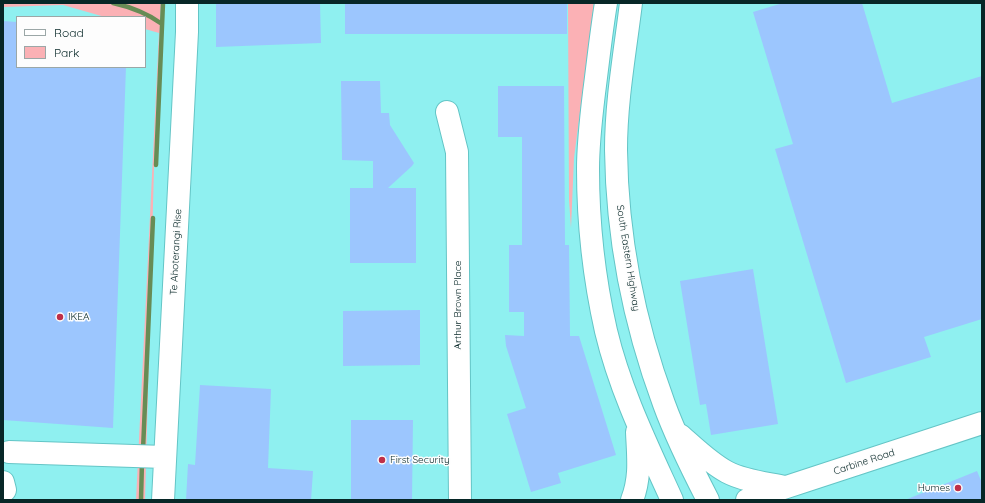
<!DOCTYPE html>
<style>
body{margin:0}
#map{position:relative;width:985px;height:503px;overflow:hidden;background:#8ff0f0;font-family:Quicksand,sans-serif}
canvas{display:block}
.frame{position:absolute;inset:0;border:4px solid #072727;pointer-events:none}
.legend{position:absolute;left:16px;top:16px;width:130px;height:52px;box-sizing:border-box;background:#fdfdfd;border:1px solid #9ba7a7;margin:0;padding:5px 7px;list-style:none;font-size:12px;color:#072727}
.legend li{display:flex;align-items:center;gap:8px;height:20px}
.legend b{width:20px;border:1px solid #9ba7a7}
</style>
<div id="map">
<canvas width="985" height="503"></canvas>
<div class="frame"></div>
<ul class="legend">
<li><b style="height:5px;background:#fff"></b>Road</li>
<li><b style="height:11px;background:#fbb1b5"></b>Park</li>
</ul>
</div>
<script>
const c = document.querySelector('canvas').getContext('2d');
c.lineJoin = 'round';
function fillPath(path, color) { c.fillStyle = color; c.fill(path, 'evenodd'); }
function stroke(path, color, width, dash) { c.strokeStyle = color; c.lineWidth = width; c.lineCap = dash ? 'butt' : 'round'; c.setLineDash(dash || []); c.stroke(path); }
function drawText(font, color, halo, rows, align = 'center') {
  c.font = font + ' Quicksand,sans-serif'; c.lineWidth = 3; c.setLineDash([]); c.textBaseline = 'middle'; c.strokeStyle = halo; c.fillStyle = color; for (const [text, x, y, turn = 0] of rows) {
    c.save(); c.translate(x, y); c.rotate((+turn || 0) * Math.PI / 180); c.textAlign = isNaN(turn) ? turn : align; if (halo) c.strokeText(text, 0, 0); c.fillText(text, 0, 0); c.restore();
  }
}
fillPath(new Path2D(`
 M3,3H161L154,168L145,500H136L159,33L145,29V17H105L63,5L3,7Z
 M568,3H594L574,158L571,228L569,200Z`), '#fbb1b5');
stroke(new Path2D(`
 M113,3C131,7 147,13 162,24
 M156,165L163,3
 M143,450L153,218
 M141,500L142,461`), '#678c55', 4.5);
fillPath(new Path2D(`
 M216,3H320L321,43L216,47Z
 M345,3H567V34H345Z
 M783,3H862L892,103L982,76V319L924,337L931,357L846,383L775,149L793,144L753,12Z
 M3,21L17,22V67H126L113,428L3,420Z
 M341,81H380L381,113H389L390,125L414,163L412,166L388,188H416V263H350V188H373V161L342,160Z
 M498,86H564L565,245H569L570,336H579L616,455L558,473L561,483L531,492L507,414L526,408L506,346L505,335L524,336V312H509V245H522V137H498Z
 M753,269L778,424L711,435L706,404L700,405L680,281Z
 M420,310V365L343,366V311Z
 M200,385L271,389L268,468L313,471L311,500H186L188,464L195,465Z
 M351,420H413L412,500H351Z
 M977,471L982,483V500H905Z`), '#9cc6fe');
const minor = new Path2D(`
 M447,112L457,152L460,500
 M9,452L165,457
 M3,482L5,490
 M163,500L187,32V3`);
const major = new Path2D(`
 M606,3C601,33 598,63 594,93C591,118 588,143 588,169C588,222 594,278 606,331C620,390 647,445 672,500
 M631,3C625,52 616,101 616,150C617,236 634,323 664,404C676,437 692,469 708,500
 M680,435C695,448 710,463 727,472C744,481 766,483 785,487
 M632,500C641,477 638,456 637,432
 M747,500L982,423`);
stroke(minor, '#64c5c6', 24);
stroke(major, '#64c5c6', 24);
stroke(minor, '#fff', 22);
stroke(major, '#fff', 22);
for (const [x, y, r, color] of [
 [60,317,4,"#bf2f49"],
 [382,460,4,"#bf2f49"],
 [958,488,4,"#bf2f49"]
]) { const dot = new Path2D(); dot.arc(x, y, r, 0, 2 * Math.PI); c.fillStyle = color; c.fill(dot); stroke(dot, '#fdfdfd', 1.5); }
drawText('10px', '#072727', '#fdfdfd', [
 ["Te Ahoterangi Rise",176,252,-87],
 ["South Eastern Highway",628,258,81],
 ["Arthur Brown Place",458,305,-90],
 ["Carbine Road",864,462,-18]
]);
drawText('10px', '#072727', '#fdfdfd', [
 ["IKEA",68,317],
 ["First Security",390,460],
 ["Humes",950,488,"right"]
], 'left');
</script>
